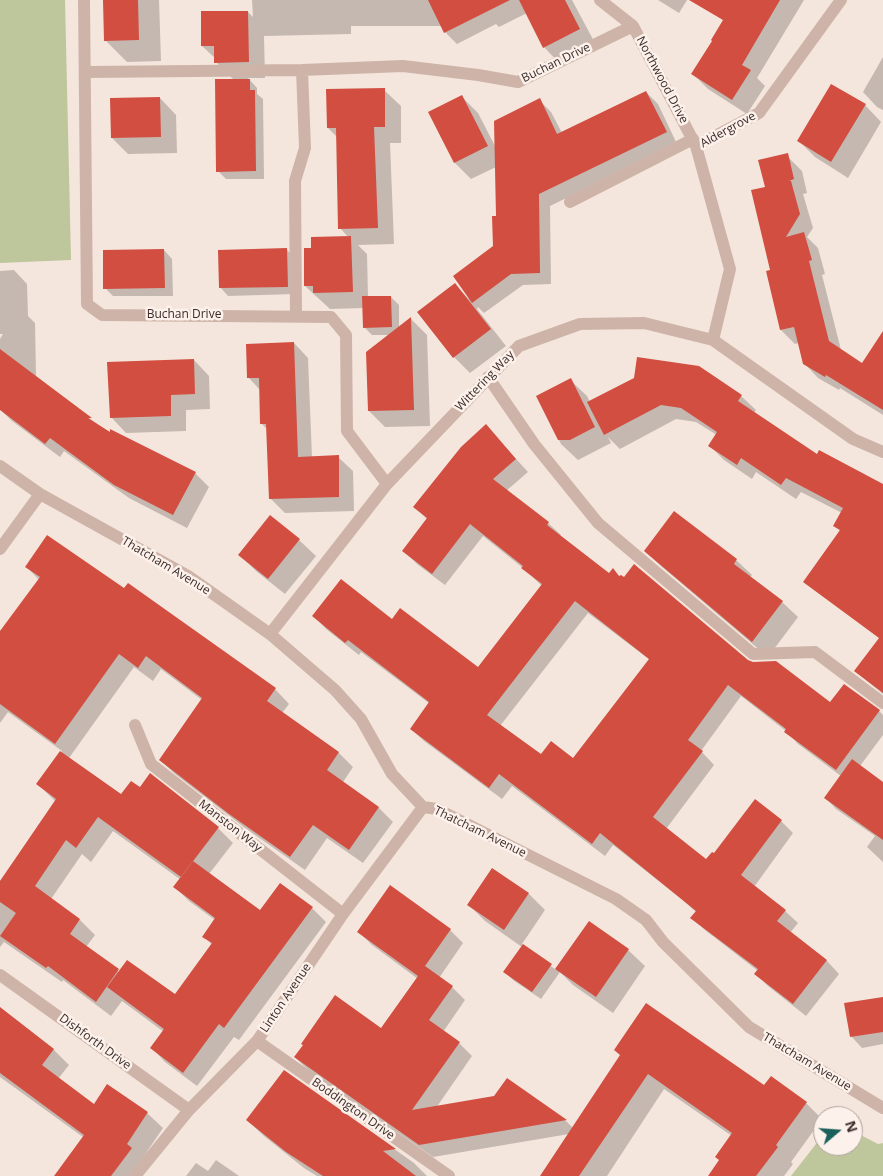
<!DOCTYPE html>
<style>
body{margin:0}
#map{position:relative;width:883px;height:1176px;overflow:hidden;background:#f5e6dd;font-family:"Open Sans",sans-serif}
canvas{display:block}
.north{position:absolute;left:813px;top:1106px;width:50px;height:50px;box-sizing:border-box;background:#fcf1eb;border:1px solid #afa29d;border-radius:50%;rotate:72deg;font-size:14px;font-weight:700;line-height:20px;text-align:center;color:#3b2c29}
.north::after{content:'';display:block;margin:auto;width:18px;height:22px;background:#1a605b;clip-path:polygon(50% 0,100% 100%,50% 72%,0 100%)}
</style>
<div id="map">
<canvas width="883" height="1176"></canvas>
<div class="north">N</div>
</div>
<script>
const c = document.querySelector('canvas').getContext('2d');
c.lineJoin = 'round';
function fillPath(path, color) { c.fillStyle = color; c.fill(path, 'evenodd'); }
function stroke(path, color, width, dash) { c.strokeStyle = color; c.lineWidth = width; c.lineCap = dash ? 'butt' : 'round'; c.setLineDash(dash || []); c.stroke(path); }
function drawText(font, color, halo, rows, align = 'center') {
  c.font = font + ' "Open Sans",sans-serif'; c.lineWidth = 5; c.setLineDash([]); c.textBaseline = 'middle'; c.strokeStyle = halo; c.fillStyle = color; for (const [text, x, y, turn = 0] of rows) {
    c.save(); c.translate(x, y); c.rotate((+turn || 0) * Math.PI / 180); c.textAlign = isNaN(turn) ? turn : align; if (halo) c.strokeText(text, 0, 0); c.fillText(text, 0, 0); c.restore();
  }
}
fillPath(new Path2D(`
 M0,0H65L71,260L0,263Z
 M853,1131L878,1144L883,1143V1176H791L823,1135V1146H853Z`), '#bec69c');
fillPath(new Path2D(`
 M104,0H159L161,61L127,62L105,40Z
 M252,0H572L596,45L560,64L544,47L527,13L499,27L496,24L457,44L445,32L442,26H351V34L264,36L265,78H248L257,88V94L263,99L264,179H226L218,171L234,80L216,62V59L202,46L248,12L253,17Z
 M658,0H687L679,13Z
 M730,0H804L757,78L765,86L747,114L708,89L693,74L714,41L724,21L720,17Z
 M883,57V110L877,107L863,92Z
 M384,90L401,106V143H390L394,244L358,245L367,254L368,297H391L399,305V328L411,319L427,335L430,426L385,427L369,411L390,335H372L364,327V308L330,309L305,286L313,249L349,238L340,228L337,137L328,128Z
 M646,92L658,104L677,144L550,206L551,284L523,285L484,313L478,307L477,309L506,346L470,373L454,357L455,285L469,299L470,298L494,247L497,217L496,167L471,179L455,163L430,113L462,97L478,113L496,148L539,100L551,112L562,133Z
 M160,98L176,115L177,153L128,154L112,138Z
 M865,105L881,122L848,178L815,157L798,140Z
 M788,157L802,171L807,193L803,194L813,228L807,237L818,248L825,274L822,275L841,350L863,365L883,363V415L840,388L839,390L818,378L804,363L799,343L795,344L781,330L772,271L766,188Z
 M164,250L172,259L173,296H113L105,288Z
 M287,250L295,258V294L228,296L220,287Z
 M14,270L27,284L28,316L35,323L36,376L98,425L112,434L195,473L209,487L187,528L129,498L64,451L60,457L12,421L0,409V339L3,334H0V271Z
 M294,343L308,358L312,458L338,457L353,471L354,511L285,513L270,498L267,429L261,423L260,390L249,378Z
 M194,360L209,376L210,409L186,410V431L126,433L111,417Z
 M570,380L587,396L590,402L741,396L756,410L754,413L818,456L883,485V619L841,532L835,526L842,513L801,492L796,499L756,472L752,479L724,460L710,446L717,435L696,422L676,419L620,449L608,437L611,443L578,460L561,444L537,397Z
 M486,426L528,472L506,491L548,523L561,535L560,536L609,574L613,570L620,577L747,661L830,704L879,711L883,715V735L860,766L883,783V862L867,847L875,836L836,809L825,797L841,776L798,744L786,731L741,696L701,751L714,765L666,829L707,861L714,855L781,821L793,833L754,887L785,911L798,923L790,933L827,961L839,974L806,1016L768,986L756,974L758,971L705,930L692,918L696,912L684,901L613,845L605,856L512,786L502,799L424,741L411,729L430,704L361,652L359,655L326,629L314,616L393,621L478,669L542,586L523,568L483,536L445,585L417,564L404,551L428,520L415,507ZM588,613L650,660L573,759L541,756L500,726Z
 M674,513L736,560L752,575L750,577L782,602L798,617L768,657L661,566L645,551Z
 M270,517L299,540L316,556L285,594L256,571L240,555Z
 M26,566L125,590L128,584L275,689L289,704L282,713L339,753L353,767L343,782L379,808L393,822L363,863L327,838L305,870L245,828L175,774L160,760L202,700L161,669L153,681L134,667L69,758L121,796L140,789L218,828L233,843L209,874L260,912L312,908L326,922L239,1040L234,1037L197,1086L165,1062L152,1048L164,1032L122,1001L111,1016L63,980L62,982L4,942L0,947V881L56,802L38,784L62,751L8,712L0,723V630L1,631L39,580ZM113,831L181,880L175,887L189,901L215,920L204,936L212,945L175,996L119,972L86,947L95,935L80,920L51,899L82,854L91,862Z
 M883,641V694L855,671Z
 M493,869L529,894L545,910L522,944L556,970L589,922L628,950L645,966L613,1013L573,985L560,972L541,999L513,980L505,972L522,947L485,921L469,905Z
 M391,887L450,930L463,943L439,978L452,987L465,1000L443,1032L459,1043L472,1056L436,1108L495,1098L507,1080L566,1121L573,1128L621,1056L764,1087L806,1103L822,1119L791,1162L793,1164L784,1176H709L720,1160L732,1136L664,1089L607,1176H541L569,1134L433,1157L308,1070L295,1057L381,1030L418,979L372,945L359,932Z
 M883,998V1044L862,1048L851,1036Z
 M9,1016L54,1050L69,1065L58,1079L94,1106L108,1086L147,1113L163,1128L142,1159L137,1176H55L83,1137L0,1077V1028Z
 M284,1071L414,1163L427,1176H317L304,1168L264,1136L247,1120Z
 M216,1160L239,1176H186L196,1163L208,1171Z`), '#0003');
fillPath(new Path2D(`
 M103,0H138L139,40L104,41Z
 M428,0H510L444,33Z
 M519,0H565L580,29L543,48Z
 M689,0H780L742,65L751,70L732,100L691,74L712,41L711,40L723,20Z
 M201,11H248L249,62L214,63V46H201Z
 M215,79H250V90H255L256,171L216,172Z
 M831,84L866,104L831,162L797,141Z
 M385,88V127H374L378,228L338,229L336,128H327L326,89Z
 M646,91L667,132L539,194L540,273L511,274L472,303L453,276L493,246L492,216H496L494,121L540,98L557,134Z
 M462,95L488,146L454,163L428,112Z
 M160,97L161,137L111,138L110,98Z
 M788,153L794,179L789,181H791L800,214L786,237L804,232L812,260L809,261L829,341L862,363L883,331V410L826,375L825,377L803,364L794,327L780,330L766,271L770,270L751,190L765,187L758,160Z
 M351,236L353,292L313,293V286H304V248H311V237Z
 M287,248L288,287L219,288L218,250Z
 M164,249L165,288L103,289V250Z
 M455,283L491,329L453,358L417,312Z
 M362,296H391L392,327L363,328Z
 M411,317L414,410L368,411L366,352Z
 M294,342L298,457L339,455V497L269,499L266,424H260L259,378H247L246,344Z
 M0,349L92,418H88L110,432V429L196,472L173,515L114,485L50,438L45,444L0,410Z
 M637,357L699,366L742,395L738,401L817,454L819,450L883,484V693L854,671L879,638L803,582L840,530L833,526L843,508L786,478L781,485L741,458L737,465L708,446L717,432L681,408L661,405L604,435L587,402L634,378Z
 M194,359L195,394L171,395V416L110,418L107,362Z
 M571,378L595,427L570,440H558L536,396Z
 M486,424L516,459L493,479L549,522L547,525L609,573L613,568L619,576L621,575L624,577L634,564L748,660L753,662L776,661L830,702L844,684L880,710L836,770L784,732L786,729L728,685L688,740L703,751L653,817L706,859L712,852L714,853L755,799L782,820L741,875L786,910L777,921L827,960L793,1004L754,974L758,969L690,918L696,911L600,833L592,844L499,774L489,788L410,729L429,702L348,640L345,643L312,616L341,579L392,619L400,608L478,667L542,584L521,568L523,566L470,524L432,574L402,551L427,518L413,507L461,447ZM575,601L649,659L573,758L551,741L541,754L487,715Z
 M674,511L737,559L734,564L783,601L752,642L644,551Z
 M270,515L300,539L268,579L238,555Z
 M47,535L124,588L128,583L276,688L267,701L339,752L327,770L379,807L349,850L313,825L290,857L229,814L159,760L202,698L146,656L138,668L119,654L55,744L0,704V631L40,577L25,567Z
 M60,751L121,794L131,781L140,787L150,773L219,827L181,877L98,817L76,848L66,840L35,886L80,919L70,934L119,969L96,1002L48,966L46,968L0,936L16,913L0,902V881L56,799L36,784Z
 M852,759L883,782V840L824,798Z
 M193,861L260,910L280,883L313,907L224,1028L219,1024L183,1073L150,1048L164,1029L107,987L127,960L175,994L212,943L202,937L215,918L173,887Z
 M492,868L529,893L504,930L467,905Z
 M390,885L451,929L425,966L453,986L429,1020L460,1042L412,1110L494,1096L507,1078L567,1120L419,1145L294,1057L303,1045L301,1044L335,995L381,1028L418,976L357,932Z
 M589,921L629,949L596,997L555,969Z
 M523,944L552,964L532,992L503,972Z
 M883,997V1032L850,1037L844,1003Z
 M646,1003L764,1085L771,1076L807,1102L776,1145L778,1147L756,1176H708L719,1160L715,1157L732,1133L648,1074L579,1176H540L620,1055L614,1050Z
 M0,1007L54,1049L42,1065L94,1104L107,1084L148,1112L127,1144L132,1148L111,1176H54L84,1135L0,1073Z
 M284,1070L396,1149L383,1151L416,1176H323L286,1152L246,1120Z`), '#d14e40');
stroke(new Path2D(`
 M84,0L87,304L102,315L331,317L346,335L347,431L387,484
 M600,0L633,26L696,146
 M86,72L302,70L403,66L478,75L518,82L633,26
 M570,202L693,139
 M296,316L295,181L305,148L302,70
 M713,340L730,269L696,146L759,113L841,0
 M488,377L534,444L598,523L753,654L815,652L883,703
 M0,466L40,494L188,576L270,634L335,690L361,719L392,774L423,807L437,809L616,899L646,920L663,942L749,1027L883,1108
 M0,549L40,494
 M270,634L387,484L519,346L580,324L644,323L713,340L853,439L883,452
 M135,725L151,764L343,914
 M0,975L189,1110
 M257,1041L449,1176
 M135,1176L189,1110L257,1041L343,914L423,807`), '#ceb4a8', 12);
drawText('12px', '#3b2c29', '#fcf1eb', [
 ["Buchan Drive",556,63,-26],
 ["Northwood Drive",662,80,62],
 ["Aldergrove",728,130,-29],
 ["Buchan Drive",184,315],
 ["Wittering Way",485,381,-46],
 ["Thatcham Avenue",166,566,31],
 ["Manston Way",230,826,38],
 ["Thatcham Avenue",480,832,26],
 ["Linton Avenue",286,998,-56],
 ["Dishforth Drive",95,1042,36],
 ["Thatcham Avenue",807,1062,31],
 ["Boddington Drive",353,1109,35]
]);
</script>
